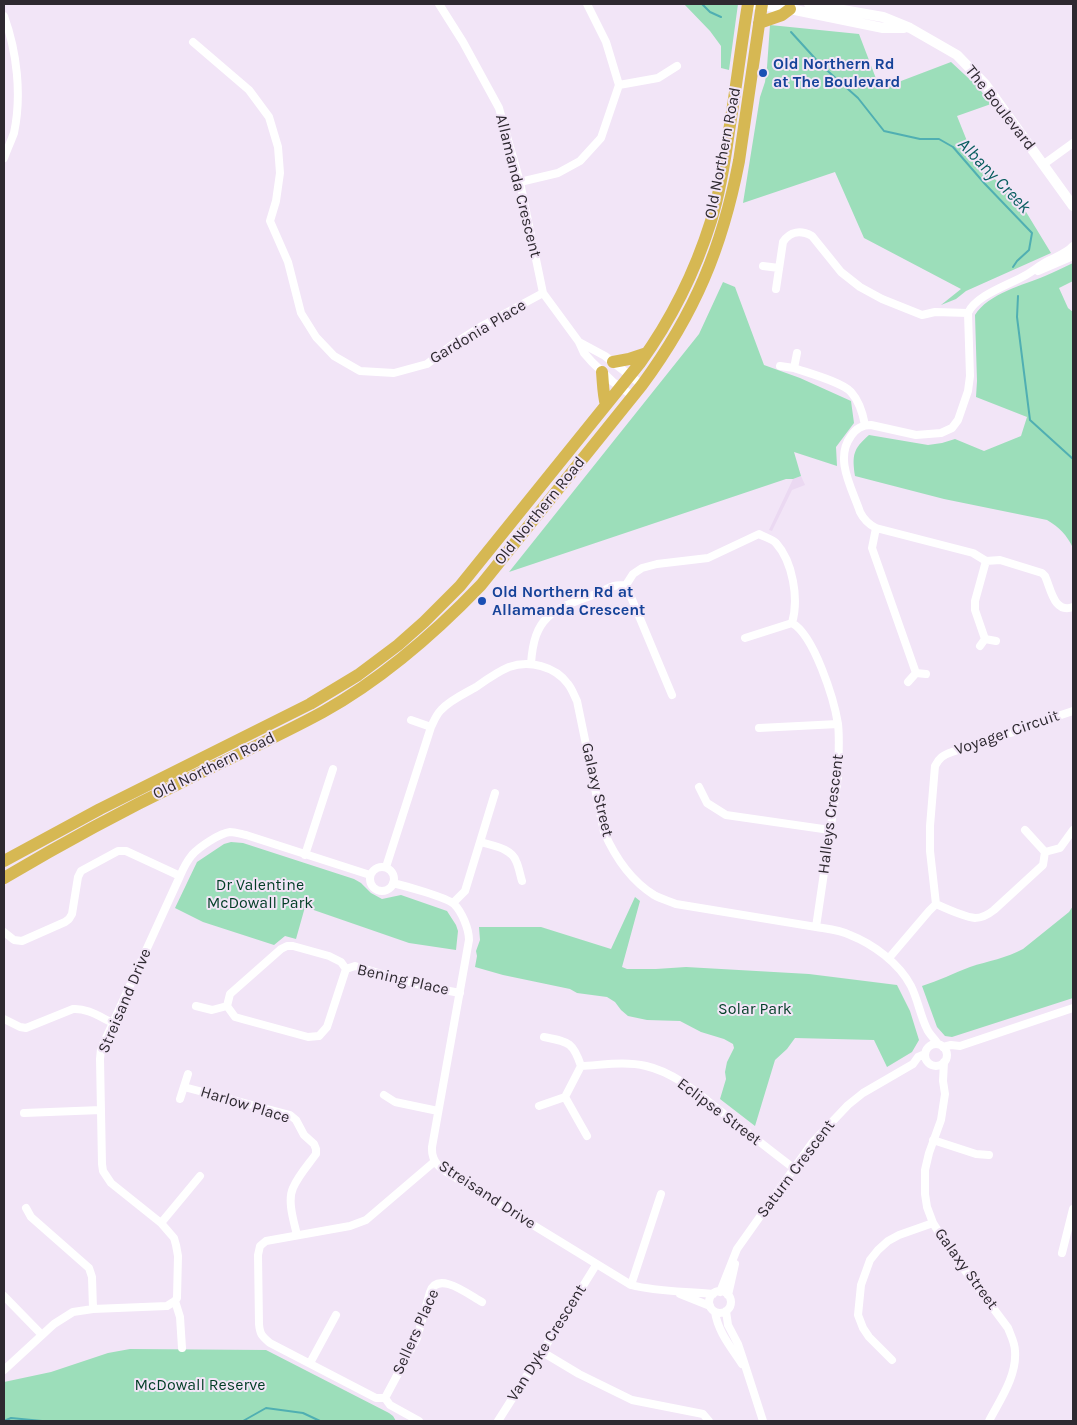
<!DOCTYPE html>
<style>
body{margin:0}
#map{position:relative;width:1077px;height:1425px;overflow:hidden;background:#f2e5f7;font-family:Karla,sans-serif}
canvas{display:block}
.frame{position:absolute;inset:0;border:5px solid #2e2930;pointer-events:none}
</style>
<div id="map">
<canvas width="1077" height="1425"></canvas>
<div class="frame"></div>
</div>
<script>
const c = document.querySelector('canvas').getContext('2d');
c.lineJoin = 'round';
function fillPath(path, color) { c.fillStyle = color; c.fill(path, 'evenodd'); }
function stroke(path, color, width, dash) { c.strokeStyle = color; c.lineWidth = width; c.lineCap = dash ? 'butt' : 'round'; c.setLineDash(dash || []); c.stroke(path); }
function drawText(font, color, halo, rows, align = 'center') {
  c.font = font + ' Karla,sans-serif'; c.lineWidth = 4; c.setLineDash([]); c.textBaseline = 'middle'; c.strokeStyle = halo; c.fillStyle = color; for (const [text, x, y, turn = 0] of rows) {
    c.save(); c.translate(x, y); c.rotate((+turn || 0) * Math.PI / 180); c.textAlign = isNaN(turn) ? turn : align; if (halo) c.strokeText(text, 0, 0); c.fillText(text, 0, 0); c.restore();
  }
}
fillPath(new Path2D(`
 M801,476L805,485L792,490L772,531L769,530L793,479Z`), '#ebd9f2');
fillPath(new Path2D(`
 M684,4H738L729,70L721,68V46L710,31Z
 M770,25L859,34L880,89L951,62L978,87L991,104L957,116L975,161L1020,202L1051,253L966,291L956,299L941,305L961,289L864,238L835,172L743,203L760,97L765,82L767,67Z
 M1073,263V281L1059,288L1068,308L1073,312V548C1067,535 1059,527 1047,520L944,499L855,476C852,455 853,449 869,435L928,445L942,443L955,439L984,451L1021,436L1027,417L976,397L977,381L975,315C988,294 1023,285 1045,276C1055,272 1064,267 1073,263Z
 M723,282L735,287L764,365L800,378L851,401L854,423L836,447L837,466L794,452L801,476L793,479H786L509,572L699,334Z
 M231,842L243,843L354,879L361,883L371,893L382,899L401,895L447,911L456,925L458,931L456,950L409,943L305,907L296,939L285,936L274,945L203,922L175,908L197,862L224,844Z
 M635,897L640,901L622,967L627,969H656L686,967L809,974L897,985L910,1011L919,1040L912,1052L887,1067L874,1040L795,1038L787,1049L775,1060L755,1126L720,1099L726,1079L725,1072L727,1062L734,1048L733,1044L724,1039L701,1032L680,1021L647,1020L628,1016L621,1010L615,1002L607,997L577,993L570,989L503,975L475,967L477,956L476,951L480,940L479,927H541L611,949Z
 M1073,906V998L952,1037L945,1036L937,1027L922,986C938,981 954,973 970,967C988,961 1007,958 1023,949L1069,912Z
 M130,1349L266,1350L389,1413L393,1416L396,1421H4V1382L51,1372L108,1353Z`), '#9cdeba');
stroke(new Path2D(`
 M702,4L710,12L721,17
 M791,32L821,65L858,98L884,131L920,139H939L953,147L985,184L1032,233L1029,250L1017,261L1013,267
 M1018,296L1017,317L1030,420L1073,459
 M4,1421L11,1418L42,1421
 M243,1421L266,1408L303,1413L320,1421`), '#50afb2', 2);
stroke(new Path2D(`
 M439,4L463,42L499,108L520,182L543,293L579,342L584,353L592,362L613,382L633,396
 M4,16C17,52 22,95 14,133C11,141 7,150 4,158
 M193,42L249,90L269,117L278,147L280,173L276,201L270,221L288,262L301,313L316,337L334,356L360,371L394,373L427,364L452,345L482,326L543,293
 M619,85L658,78L677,66
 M1044,164L1073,143
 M520,182L558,173L580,161L601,138L619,85L606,42L587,4
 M1073,246C1066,254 1055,257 1046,262C1039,266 1033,271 1026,275C1009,285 976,295 968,313L970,376L968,391L958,420L952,428L941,433L916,435L871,425C862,425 856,428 851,436C834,459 852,488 860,512C864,520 868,524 876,528L973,553L986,561L1000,560L1042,573L1045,576C1051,589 1054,614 1073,607
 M763,266L779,268
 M1038,271L1073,256
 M776,289L783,242C790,231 801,230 812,236L841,272L860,287L882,299L922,315L935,312L968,313
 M579,342L605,356L642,385
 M780,366L794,368L797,353
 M794,368C808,373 842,382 851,392C859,401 863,414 865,425
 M876,528L872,548L916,673
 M626,585L672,695
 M745,638L792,623
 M985,639L975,610V601L986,561
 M980,646L985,639L996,641
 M531,664C534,617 551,610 593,595C599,593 604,590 611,587C615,585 621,585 626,585L633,574L642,568L657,564L708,558L759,534C764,537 773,539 776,543C793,562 799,599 792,623C814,635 834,699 838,724C840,741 838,760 838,778L816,927
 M908,682L916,673L926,674
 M411,720L431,727
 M759,728L838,724
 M699,787L707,803L726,815L830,830
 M1025,830L1045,852
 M481,842C493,846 511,848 516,861C519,867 520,875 522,881
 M305,855L333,769
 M370 879a12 12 0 1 1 24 0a12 12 0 1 1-24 0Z
 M386,867L431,727C434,721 436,715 441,710C450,700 464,694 476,687C486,680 497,672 509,667C529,660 555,666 568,684C572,689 574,695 577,701L604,832C615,857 630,880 654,895C661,899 669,901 676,904L816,927C828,929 840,930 850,935C873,944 899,963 911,986C918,1000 920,1015 927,1029C929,1034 935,1039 938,1044
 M393,883C405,886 446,897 454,904C462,912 469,929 469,940L432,1147C431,1163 441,1169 453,1176L631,1285C658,1292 685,1291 713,1294
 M453,903L465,891L495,793
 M936,904L930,851V826L935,766C939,758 943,755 952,752L1007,734L1018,731L1022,726L1031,725L1073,711
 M936,904C947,909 964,917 975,918C983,918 989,914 994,910L1043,865L1045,852L1060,848L1073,830
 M4,932L14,940L22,941L65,922L69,919L72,914L78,877L81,871L118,851H126L180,876
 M889,958L929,911L936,904
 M346,969L327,1027L319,1036L308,1037L242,1019L235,1017L227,1006L230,994L281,949L287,946H293L329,956L341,962L346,969L355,966L423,986L460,993
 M196,1006L212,1010L227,1006
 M4,1019L20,1027L26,1028L73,1009C87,1008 100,1017 113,1023
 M544,1037C569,1042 573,1042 581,1066
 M925 1055a11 11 0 1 1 22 0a11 11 0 1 1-22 0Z
 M943,1047L951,1045L960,1046L1073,1008
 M944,1062L943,1081L945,1094L941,1120L929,1153L925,1170V1194L927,1207L933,1223L952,1253L1008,1328C1011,1336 1015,1343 1015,1351C1017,1376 1000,1400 989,1421
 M581,1066C603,1065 625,1061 646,1066C677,1073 703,1098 728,1117C750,1134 772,1152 795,1169
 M184,1087L290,1115L296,1120L304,1135L314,1144L316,1149V1154C308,1165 298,1176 293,1188C287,1201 294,1222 297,1235
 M384,1095L395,1102L438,1111
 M565,1097L587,1136
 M180,1099L188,1074
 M539,1106L565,1097L581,1066
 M24,1113L101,1110
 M933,1140L976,1154L989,1155
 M26,1208L31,1217L89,1268L92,1277L93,1309
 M161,1223L200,1176
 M1062,1253L1073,1209
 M631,1285L661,1194
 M709 1302a11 11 0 1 1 22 0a11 11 0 1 1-22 0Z
 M720,1292L737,1249L812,1143L848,1105L863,1093L913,1064L918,1057L925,1054
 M680,1294L710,1306
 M728,1295L735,1264
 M4,1296L42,1335
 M175,1301L180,1317L182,1348
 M726,1311L728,1325L738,1344L743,1359L763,1421
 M715,1312C718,1332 731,1347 742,1364
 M544,1353L579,1374L632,1400L703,1414L709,1421
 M892,1360L869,1337L863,1328L858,1315L861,1285L870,1260L878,1250L888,1241L899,1235L933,1223
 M310,1363L336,1315
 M4,1370L54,1324L73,1312L93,1309L167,1306L175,1301L177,1298L178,1256L176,1245L174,1238L161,1223L111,1183L103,1171L102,1164L100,1059L101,1049L180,876C183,869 187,861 192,855C199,847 220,833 230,832C235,832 241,834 246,835L370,875
 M385,1398L417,1338L430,1292C438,1270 469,1295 482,1302
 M419,1421L390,1405L385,1398H376L270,1343C262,1336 260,1335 259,1324L258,1255L260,1246L266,1241L350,1226L366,1220L434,1162
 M498,1421L538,1358C544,1356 547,1350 547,1344L596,1265`), '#fff', 8);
stroke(new Path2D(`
 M751,4L790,9L883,28H904
 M809,4L883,17L910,28L957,55L985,84L1073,206`), '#fff', 10);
stroke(new Path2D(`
 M759,23L782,15L790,9
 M613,362L629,359L647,353
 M602,372C603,383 603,394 606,405
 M4,861L100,809L310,704L358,675L398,645L424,622L460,586L640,363C671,320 695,272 711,221C720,192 725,161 729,131C736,89 741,46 748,4
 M4,878C63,843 122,811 184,781C230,758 277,737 323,712C382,679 434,634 481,585L642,385C695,313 722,248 739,161L762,4`), '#d6b853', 12);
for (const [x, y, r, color] of [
 [763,73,5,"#1a4fb4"],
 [482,601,5,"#1a4fb4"]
]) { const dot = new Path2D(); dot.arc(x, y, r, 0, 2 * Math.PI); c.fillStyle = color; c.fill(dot); stroke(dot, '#f2e5f7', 2); }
drawText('bold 16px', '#164399', '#f2e5f7', [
 ["Old Northern Rd",773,64],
 ["at The Boulevard",773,82],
 ["Old Northern Rd at",492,592],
 ["Allamanda Crescent",492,610]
], 'left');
drawText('16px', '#2e2930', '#f2e5f7', [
 ["The Boulevard",1000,108,52],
 ["Old Northern Road",723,153,-79],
 ["Allamanda Crescent",518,186,76],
 ["Gardonia Place",478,332,-31],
 ["Old Northern Road",540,511,-51],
 ["Voyager Circuit",1007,733,-19],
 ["Old Northern Road",214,766,-26],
 ["Galaxy Street",597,790,77],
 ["Halleys Crescent",831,814,-83],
 ["Bening Place",403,980,13],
 ["Streisand Drive",125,1001,-67],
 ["Harlow Place",245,1105,17],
 ["Eclipse Street",719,1112,37],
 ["Saturn Crescent",796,1169,-53],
 ["Streisand Drive",487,1195,33],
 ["Galaxy Street",966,1269,54],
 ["Sellers Place",416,1332,-66],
 ["Van Dyke Crescent",547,1343,-58]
]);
drawText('16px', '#023e26', '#f2e5f7', [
 ["Dr Valentine",260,885],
 ["McDowall Park",260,903],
 ["Solar Park",755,1009],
 ["McDowall Reserve",200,1385]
]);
drawText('italic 18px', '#085d5f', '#f2e5f7', [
 ["Albany Creek",994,176,46]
]);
</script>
